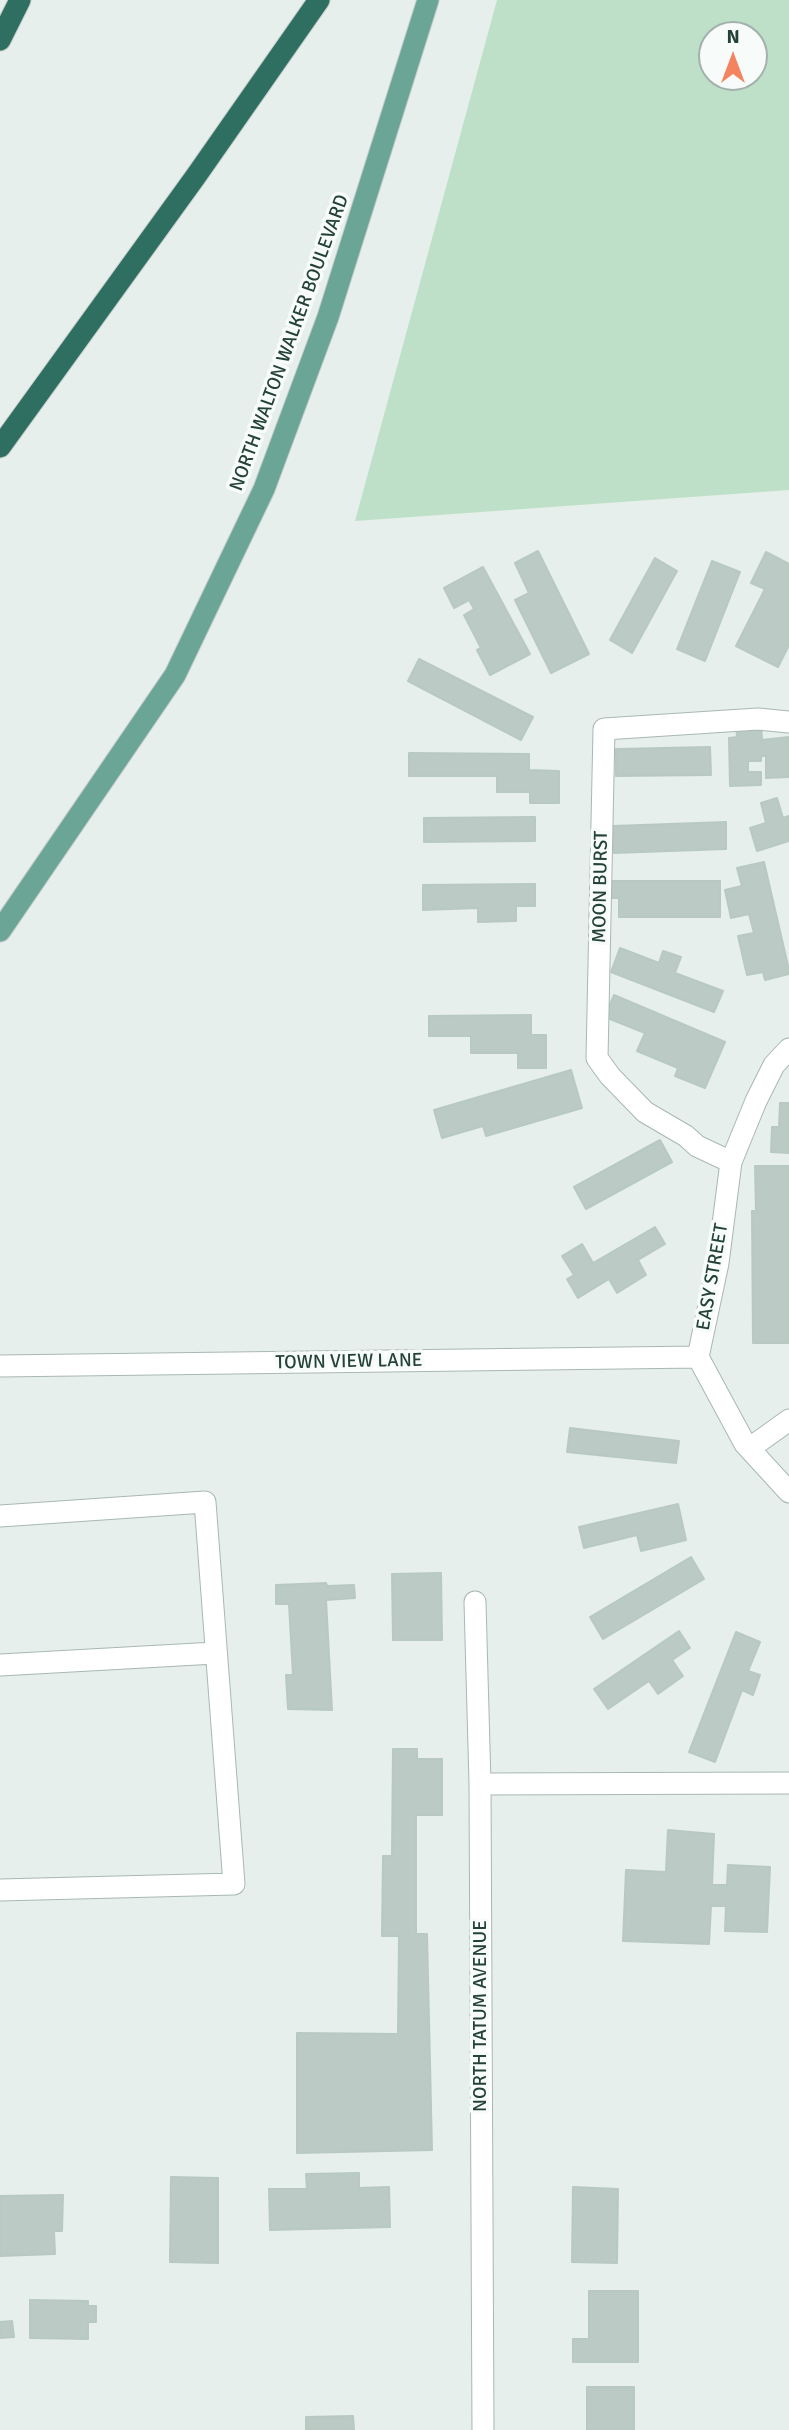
<!DOCTYPE html>
<style>
body{margin:0}
#map{position:relative;width:789px;height:2430px;overflow:hidden;background:#e6efeb;font-family:Signika,sans-serif}
canvas{display:block}
.north{position:absolute;left:698px;top:21px;width:70px;height:70px;box-sizing:border-box;background:#f7fbf9;border:2px solid #a3b1ad;border-radius:50%;rotate:0deg;font-size:19px;font-weight:700;line-height:28px;text-align:center;color:#24423a}
.north::after{content:'';display:block;margin:auto;width:24px;height:32px;background:#f4845f;clip-path:polygon(50% 0,100% 100%,50% 72%,0 100%)}
</style>
<div id="map">
<canvas width="789" height="2430"></canvas>
<div class="north">N</div>
</div>
<script>
const c = document.querySelector('canvas').getContext('2d');
c.lineJoin = 'round';
function fillPath(path, color) { c.fillStyle = color; c.fill(path, 'evenodd'); }
function stroke(path, color, width, dash) { c.strokeStyle = color; c.lineWidth = width; c.lineCap = dash ? 'butt' : 'round'; c.setLineDash(dash || []); c.stroke(path); }
function drawText(font, color, halo, rows, align = 'center') {
  c.font = font + ' Signika,sans-serif'; c.lineWidth = 7; c.setLineDash([]); c.textBaseline = 'middle'; c.strokeStyle = halo; c.fillStyle = color; for (const [text, x, y, turn = 0] of rows) {
    c.save(); c.translate(x, y); c.rotate((+turn || 0) * Math.PI / 180); c.textAlign = isNaN(turn) ? turn : align; if (halo) c.strokeText(text, 0, 0); c.fillText(text, 0, 0); c.restore();
  }
}
fillPath(new Path2D(`
 M497,0H789V490L355,521ZM712,35H754V77H712Z`), '#bfe0c8');
const building = new Path2D(`
 M538,551L589,654L551,673L515,600L529,593L515,563Z
 M766,552L789,564V645L778,667L736,646L765,589L751,583Z
 M655,558L677,571L632,653L610,640Z
 M712,561L740,572L705,661L677,649Z
 M483,567L530,654L490,675L477,650L481,648L464,615L474,609L469,600L454,608L444,588Z
 M419,659L533,717L521,740L408,681Z
 M761,723L762,740L789,737V777L766,778V756H761V761H748V772H761V785L730,786L729,738L737,737L736,724Z
 M710,747L711,775L616,776V749Z
 M409,753L529,754V770L559,771V803H530V792H497V776H409Z
 M777,798L783,818L789,816V841L757,851L750,828L766,823L761,803Z
 M535,817V841L424,842V818Z
 M726,822V849L614,853L613,826Z
 M764,862L789,970V974L765,980L763,972L747,975L738,936L754,933L749,914L731,918L725,890L742,886L737,868Z
 M610,881H720V917H619V898H610Z
 M535,884V906H516V921L478,922V908L423,910V885Z
 M620,948L659,963L663,951L681,957L675,973L723,991L714,1012L611,972Z
 M614,995L725,1042L705,1088L675,1076L678,1068L637,1051L645,1033L605,1017Z
 M531,1015V1035H546V1068H518V1053H471V1036H429V1016Z
 M571,1070L582,1108L486,1136L483,1126L442,1138L434,1110Z
 M780,1103H789V1153L771,1152L772,1127H779Z
 M660,1140L672,1162L586,1209L574,1187Z
 M755,1166H789V1343H753L752,1211H756Z
 M655,1227L665,1244L638,1260L646,1275L617,1293L609,1279L578,1298L567,1279L574,1275L562,1256L582,1244L593,1263Z
 M570,1428L679,1441L676,1463L567,1452Z
 M678,1504L686,1540L641,1551L637,1535L584,1548L579,1527Z
 M691,1557L704,1579L603,1639L590,1617Z
 M441,1573L442,1640H393L392,1574Z
 M326,1583L327,1586L354,1585L355,1598L326,1600L332,1710L288,1709L286,1675H293L289,1604H276V1585Z
 M679,1631L690,1648L672,1660L683,1676L658,1694L649,1681L608,1709L594,1689Z
 M736,1632L760,1642L748,1671L760,1675L753,1695L742,1690L715,1762L689,1752Z
 M393,1749H417V1759H442V1815H416V1934H427L432,2150L297,2153V2033L398,2034L399,1936H382L383,1856H392Z
 M668,1830L714,1834L712,1885H727L728,1865L770,1867L767,1932L725,1931L726,1906H711L709,1944L623,1941L626,1870L666,1872Z
 M359,2173V2188L389,2187L390,2227L270,2230L269,2189H307L306,2174Z
 M171,2177L218,2178V2263L170,2262Z
 M573,2187L618,2189L617,2263L572,2262Z
 M63,2195L62,2231H54L55,2254L0,2256V2196Z
 M589,2291H638V2362H573V2339H589Z
 M30,2300L88,2301V2306H96V2322H88V2339L30,2338Z
 M12,2321L14,2337L0,2338V2322Z
 M587,2387H634V2430H587Z
 M353,2416L354,2430H306V2417Z`);
fillPath(building, '#bbcac4');
stroke(building, '#b8c9c2', 2);
const minor = new Path2D(`
 M789,1049L774,1065L756,1101L731,1162L718,1263L698,1357L745,1444L789,1492
 M731,1162L697,1146L686,1136L645,1112L610,1076L597,1058L604,729L758,719L789,722
 M0,1366L698,1357
 M750,1448L789,1420
 M0,1516L205,1502L234,1884L0,1890
 M475,1602L480,1784L483,2430
 M0,1665L215,1653
 M480,1784L789,1783`);
const major = new Path2D(`
 M0,931L175,675L264,489L328,317L428,0`);
const highway = new Path2D(`
 M0,40L20,0
 M0,447L196,176L319,0`);
stroke(minor, '#a8b8b2', 23);
stroke(major, '#c2cac8', 23);
stroke(highway, '#c2cac8', 23);
stroke(minor, '#fff', 21);
stroke(major, '#6aa596', 21);
stroke(highway, '#2f6f62', 21);
drawText('19px', '#24423a', '#f7fbf9', [
 ["NORTH WALTON WALKER BOULEVARD",290,343,-70],
 ["MOON BURST",601,887,-89],
 ["EASY STREET",713,1277,-80],
 ["TOWN VIEW LANE",349,1362,-1],
 ["NORTH TATUM AVENUE",481,2016,-90]
]);
</script>
